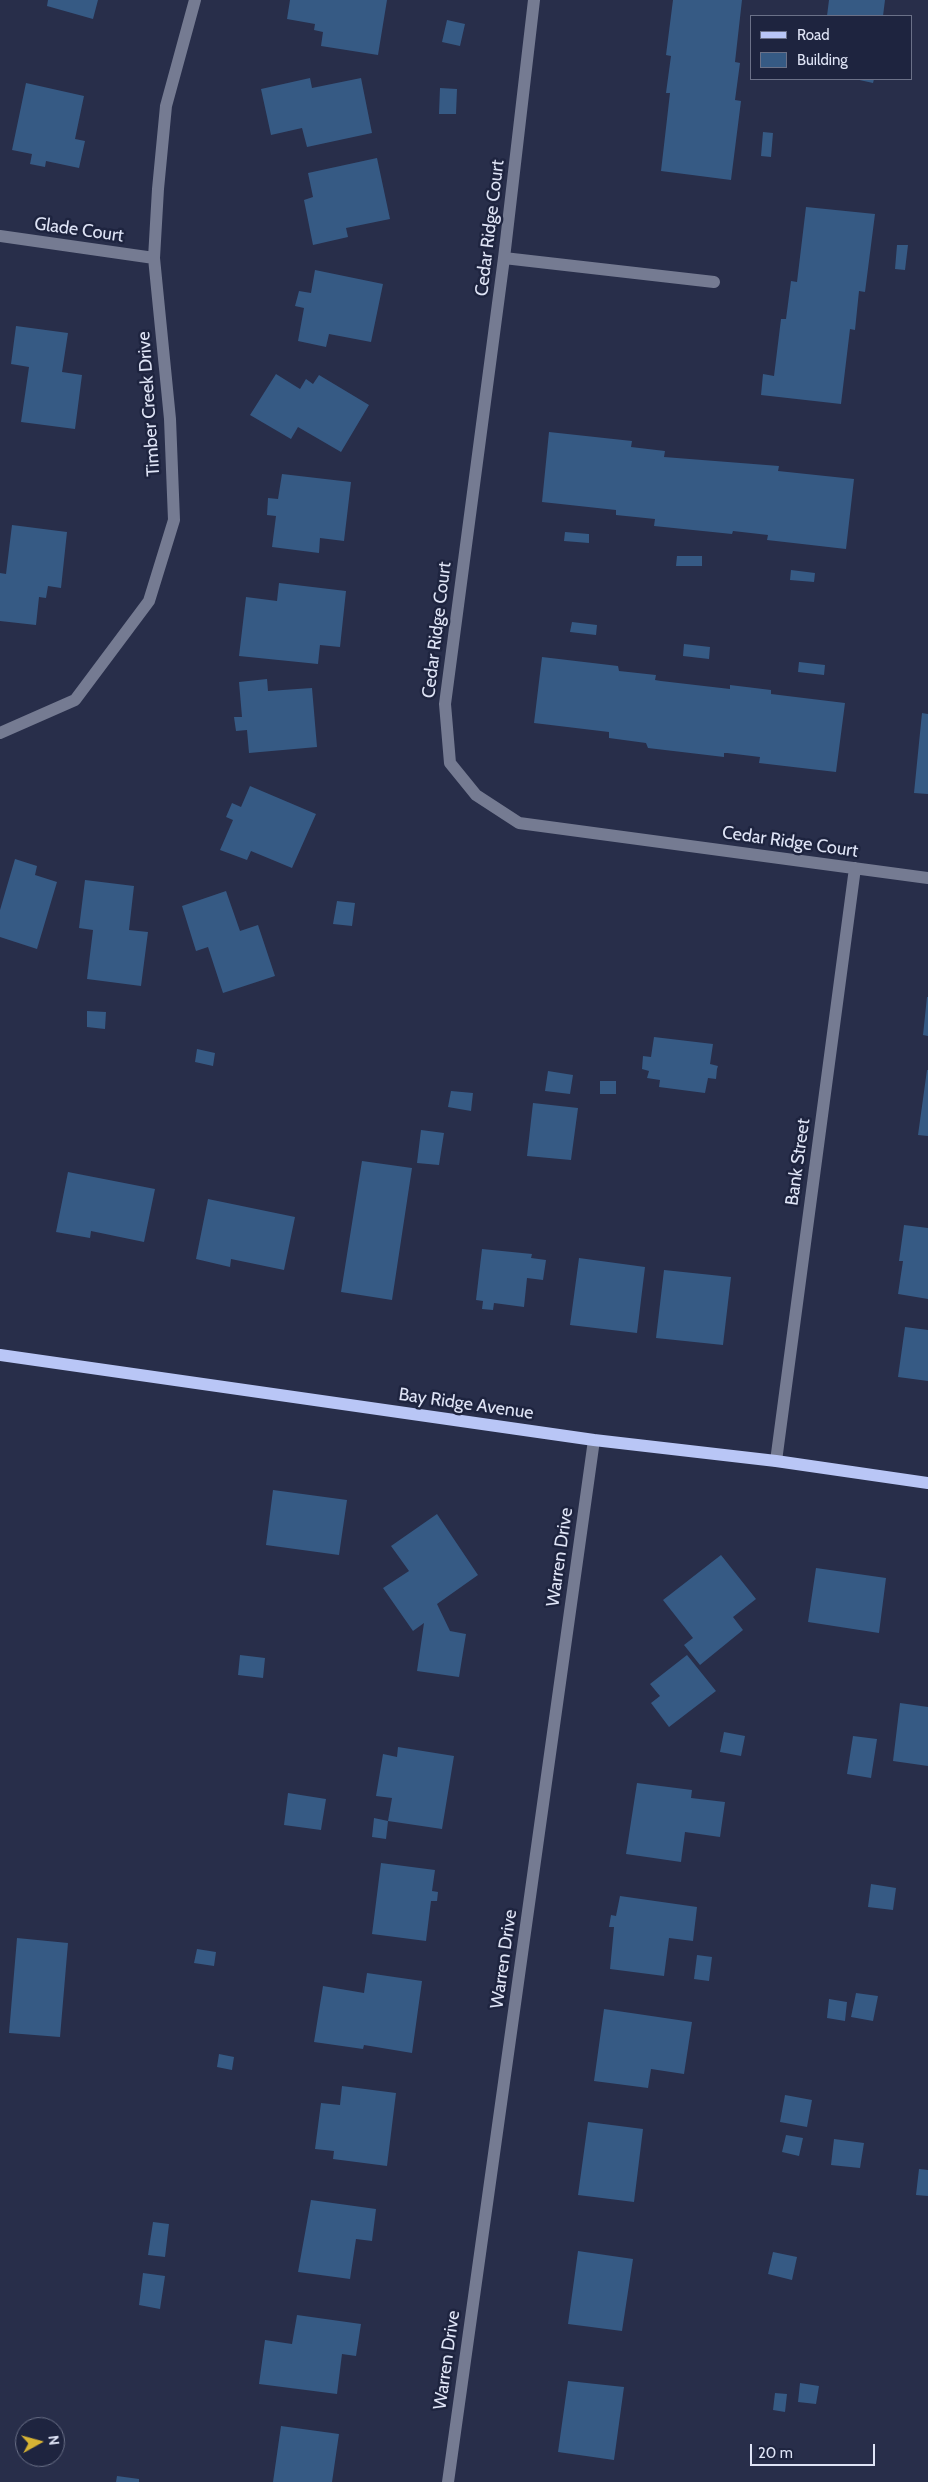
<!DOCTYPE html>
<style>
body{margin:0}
#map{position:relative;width:928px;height:2482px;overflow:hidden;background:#282e4a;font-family:Cabin,sans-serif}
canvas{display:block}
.legend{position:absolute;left:750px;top:15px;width:162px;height:65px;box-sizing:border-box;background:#1e243f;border:1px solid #6b7188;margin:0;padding:6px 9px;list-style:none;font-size:15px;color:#dfe4f6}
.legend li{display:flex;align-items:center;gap:10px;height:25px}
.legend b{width:25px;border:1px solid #6b7188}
.north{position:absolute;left:15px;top:2417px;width:50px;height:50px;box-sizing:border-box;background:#1e243f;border:1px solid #6b7188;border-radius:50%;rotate:83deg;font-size:14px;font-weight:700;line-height:20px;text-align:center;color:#dfe4f6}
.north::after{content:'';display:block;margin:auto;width:18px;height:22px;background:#d7b434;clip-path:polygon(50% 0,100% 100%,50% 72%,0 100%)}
.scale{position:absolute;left:750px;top:2444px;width:125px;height:22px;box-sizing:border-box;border:2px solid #dfe4f6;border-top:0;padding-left:6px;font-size:15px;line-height:18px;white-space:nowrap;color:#dfe4f6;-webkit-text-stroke:4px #1e243f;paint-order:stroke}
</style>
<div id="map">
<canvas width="928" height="2482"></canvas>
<ul class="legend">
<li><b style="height:6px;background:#b9c6f6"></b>Road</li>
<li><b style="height:14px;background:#365a84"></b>Building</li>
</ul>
<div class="north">N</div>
<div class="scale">20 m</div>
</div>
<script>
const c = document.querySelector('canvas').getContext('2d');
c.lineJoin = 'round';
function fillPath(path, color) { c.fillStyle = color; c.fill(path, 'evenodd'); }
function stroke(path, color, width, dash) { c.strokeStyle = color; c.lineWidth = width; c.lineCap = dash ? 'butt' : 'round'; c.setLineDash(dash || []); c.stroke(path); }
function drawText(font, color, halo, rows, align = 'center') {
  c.font = font + ' Cabin,sans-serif'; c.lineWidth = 5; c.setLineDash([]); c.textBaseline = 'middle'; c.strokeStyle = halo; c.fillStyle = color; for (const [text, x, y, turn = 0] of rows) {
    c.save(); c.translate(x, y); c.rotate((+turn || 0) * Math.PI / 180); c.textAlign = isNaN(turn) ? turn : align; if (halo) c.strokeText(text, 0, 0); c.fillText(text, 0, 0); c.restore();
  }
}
fillPath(new Path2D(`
 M48,0H98L93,19L47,6Z
 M290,0H387L378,55L321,46L323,32L314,30L315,24L287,19Z
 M673,0H742L735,62L740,63L735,100L741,101L731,180L661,171L670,93H666L671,56L666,55Z
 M829,0H885L883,16H827Z
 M447,20L465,24L460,46L442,42Z
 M310,78L312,88L361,78L372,133L307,147L302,128L271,135L261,89Z
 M855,79H874L873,83Z
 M26,83L84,96L75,139L85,141L79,168L46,161L45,167L30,164L32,154L12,150Z
 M440,88L457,89L456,114H439Z
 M763,132L773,133L771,157L761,156Z
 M377,158L390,219L346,228L348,237L313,245L304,200L313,197L308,173Z
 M806,207L875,214L865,292L859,291L855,330L850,329L841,404L761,395L763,374L774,376L781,319H786L791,281L797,282Z
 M897,245H908L905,270L895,269Z
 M315,270L383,284L371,342L329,334L326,347L298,341L304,308L295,306L299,291L311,293Z
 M16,326L68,333L62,372L82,375L75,429L21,422L29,367L11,364Z
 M276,374L300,389L306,379L313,384L319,375L369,405L341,452L298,427L291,439L250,415Z
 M549,432L632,441L631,447L665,451L664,457L779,466L778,471L854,479L846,549L767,540L768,535L733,531L732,534L654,526L655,519L616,515V510L542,502Z
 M282,474L351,482L344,541L320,538L319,553L272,547L276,516L267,515L268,498L278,499Z
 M12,525L67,532L61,588L48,586L46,598L39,597L36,625L0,621V573L6,574Z
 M565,532L589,534V543L564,541Z
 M677,556H702V566H676Z
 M791,570L815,573L814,582L790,580Z
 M279,583L346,591L340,647L320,645L318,664L239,656L246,597L277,601Z
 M572,622L597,625L596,635L570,632Z
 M684,644L710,647L709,659L683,656Z
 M542,657L618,666L619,671L656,675L655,680L661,681L730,689V685L771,690V694L845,703L836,772L759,763L760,757L727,753H724V757L648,748L646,743L609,738V732L534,723Z
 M799,662L825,665L824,675L798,672Z
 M267,679L268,691L312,688L317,747L249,753L247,730L236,731L234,717H242L239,682Z
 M922,713L928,714V794L914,793Z
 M250,786L316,814L292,868L251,851L247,860L220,850L233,820L226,817L232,803L241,807Z
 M15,859L37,866L35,875L57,882L37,949L0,937V910Z
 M85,880L134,886L129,930L148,932L141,986L87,979L93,930L79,928Z
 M226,891L240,931L258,925L275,976L223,993L208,947L196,951L182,906Z
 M337,901L355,903L352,926L333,924Z
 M927,997H928V1036L923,1035Z
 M87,1011L106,1012L105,1029L87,1027Z
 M654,1037L713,1044L710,1064L718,1066L717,1069L716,1079L708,1078L705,1093L659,1087L660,1080L647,1078L649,1071L642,1069L643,1056L651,1057Z
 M197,1049L215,1053L213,1066L195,1062Z
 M927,1070H928V1136L918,1135Z
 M548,1071L573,1075L570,1094L545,1091Z
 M600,1081H616V1094H600Z
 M451,1091L473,1093L471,1111L448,1107Z
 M533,1103L578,1108L571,1160L527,1156Z
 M421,1130L444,1133L439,1165L417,1163Z
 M362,1161L412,1168L392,1300L341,1292Z
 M68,1172L155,1189L144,1242L91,1231L90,1238L56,1232Z
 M208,1199L295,1217L284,1270L231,1259L230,1267L196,1259Z
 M904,1225L928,1228V1299L898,1294L903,1261H899Z
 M482,1249L532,1254L531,1258L546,1260L543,1280L527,1278L524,1307L494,1303L493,1310L482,1309L483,1301L476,1300Z
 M579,1258L645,1267L637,1333L570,1325Z
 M664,1270L731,1277L723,1345L656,1338Z
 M905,1327L928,1330V1381L898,1377Z
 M273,1490L347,1500L339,1555L266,1545Z
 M437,1514L478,1575L437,1604L450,1631L466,1634L459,1677L417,1671L424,1623L413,1631L383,1588L409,1571L391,1546Z
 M721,1555L756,1599L733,1617L743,1630L700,1665L684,1645L693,1638L663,1600Z
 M816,1568L886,1578L879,1633L808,1622Z
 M240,1655L265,1658L263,1678L238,1675Z
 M687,1655L716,1691L669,1727L651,1703L660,1696L650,1684Z
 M900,1703L928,1707V1766L893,1761Z
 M724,1732L745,1736L741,1756L720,1752Z
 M853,1736L877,1739L871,1778L847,1774Z
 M398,1747L454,1756L442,1829L388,1821L392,1798L376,1796L383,1754L397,1757Z
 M637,1783L692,1790L691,1798L725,1802L720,1837L685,1832L681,1862L626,1854Z
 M288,1793L326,1799L321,1830L284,1825Z
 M374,1818L388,1821L386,1839L372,1837Z
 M381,1863L435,1870L432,1891L438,1892L437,1901H431L426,1941L372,1934Z
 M871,1884L896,1888L893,1910L868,1907Z
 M620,1896L697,1907L693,1941L669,1938L664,1976L610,1969L614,1927H609L611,1915L616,1916Z
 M17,1938L68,1943L60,2037L9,2033Z
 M197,1949L216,1952L214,1966L194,1963Z
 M697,1955L712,1957L709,1981L694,1979Z
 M367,1973L422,1981L412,2053L364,2045L363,2049L314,2042L323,1986L364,1993Z
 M856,1993L878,1996L873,2021L851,2017Z
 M829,1999L847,2002L845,2021L827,2018Z
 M604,2009L692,2022L684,2074L651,2069L648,2088L594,2081Z
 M219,2054L234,2057L232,2070L217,2067Z
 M342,2086L396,2093L387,2166L333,2159L334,2151L315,2149L321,2103L340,2105Z
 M785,2095L812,2100L807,2127L780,2122Z
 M588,2122L643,2129L634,2202L578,2195Z
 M786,2135L803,2138L799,2156L782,2152Z
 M834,2139L864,2143L860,2168L831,2165Z
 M919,2169L928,2170V2196L916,2195Z
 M311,2200L376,2209L372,2241L356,2239L350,2279L298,2272Z
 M153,2222L169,2224L165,2257L148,2255Z
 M578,2251L633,2259L622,2331L568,2324Z
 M773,2252L797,2257L792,2280L768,2274Z
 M143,2273L165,2276L160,2309L139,2305Z
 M297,2315L361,2324L356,2356L342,2354L337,2394L259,2384L265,2340L292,2344Z
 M568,2381L624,2387L614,2460L558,2452Z
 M800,2383L819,2386L816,2404L798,2402Z
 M775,2393L787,2394L785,2412L773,2410Z
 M281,2426L339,2434L332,2482H273Z
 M117,2476L139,2479V2482H116Z`), '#365a84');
stroke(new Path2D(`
 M534,0L504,258L445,704L450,763L476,795L519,823L928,878
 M0,236L154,258
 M504,258L714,282
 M0,733L75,700L149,601L174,520L170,419L154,258L158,189L166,106L195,0
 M776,1461L855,868
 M448,2482L594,1440`), '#757b92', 12);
stroke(new Path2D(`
 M0,1355L594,1440L776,1461L928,1483`), '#b9c6f6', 12);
drawText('18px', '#dfe4f6', '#1e243f', [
 ["Cedar Ridge Court",490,228,-83],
 ["Glade Court",79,230,8],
 ["Timber Creek Drive",149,404,-94],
 ["Cedar Ridge Court",437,630,-83],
 ["Cedar Ridge Court",790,842,8],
 ["Bank Street",798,1162,-82],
 ["Bay Ridge Avenue",466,1404,8],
 ["Warren Drive",560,1557,-82],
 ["Warren Drive",504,1959,-82],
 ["Warren Drive",447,2360,-82]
]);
</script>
